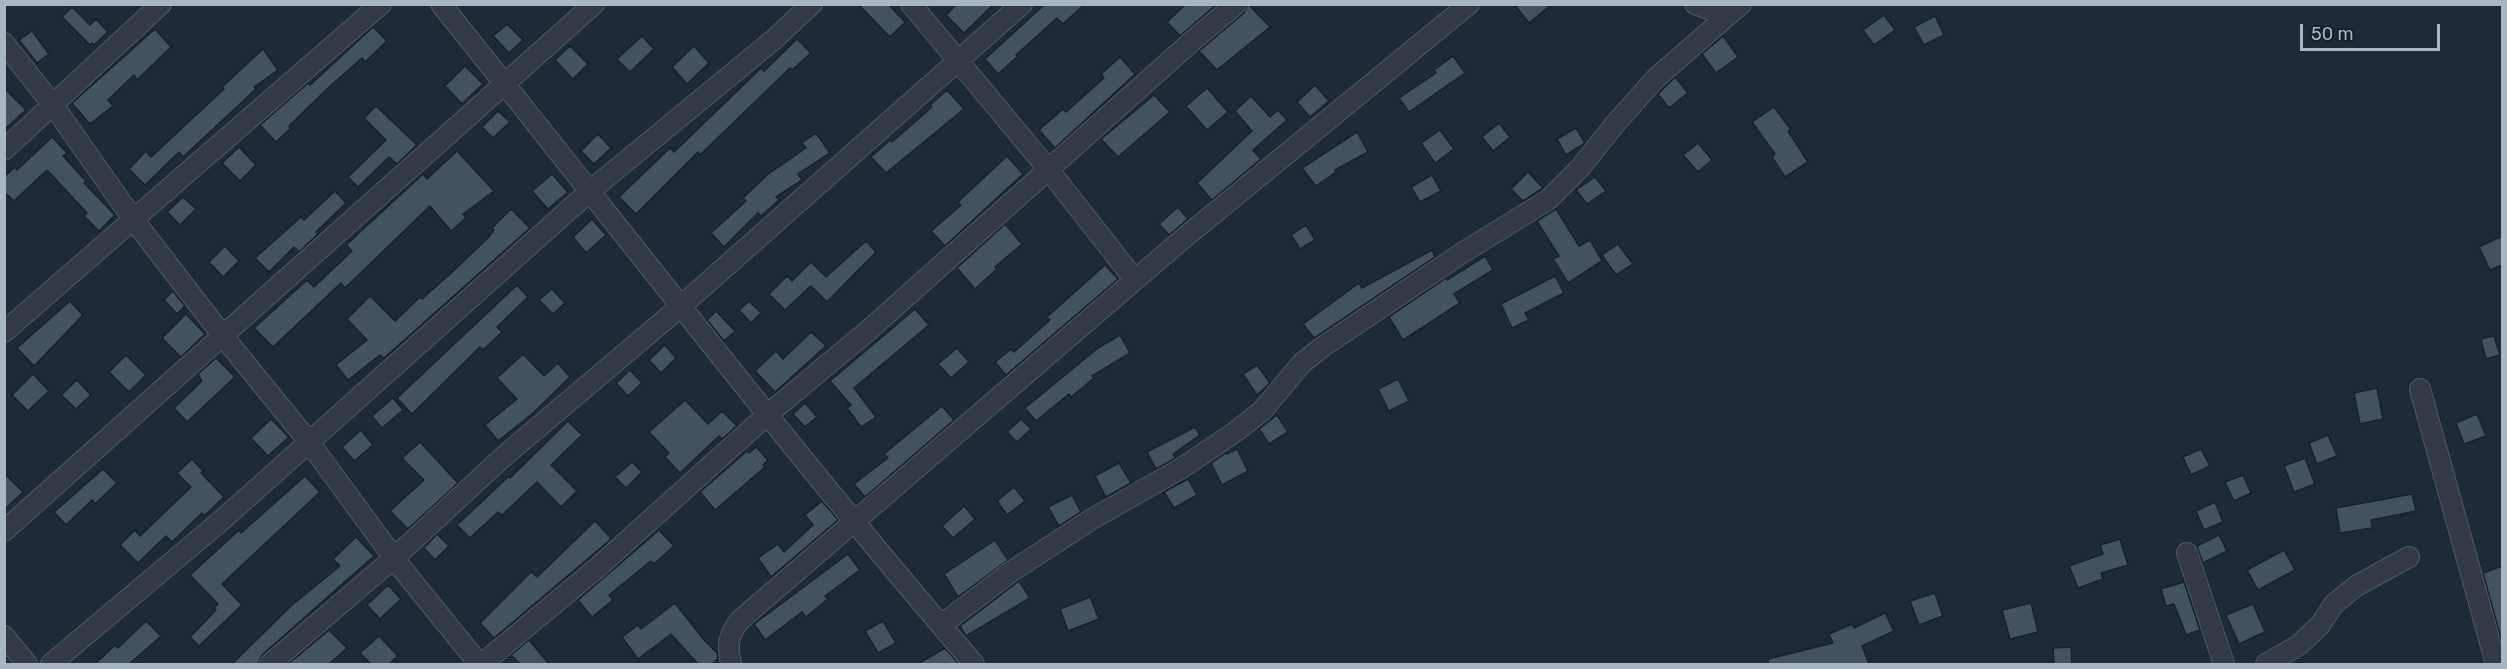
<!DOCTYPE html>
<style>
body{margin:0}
#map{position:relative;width:2507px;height:669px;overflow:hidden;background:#1e2a35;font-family:Rubik,sans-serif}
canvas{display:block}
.frame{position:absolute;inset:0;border:6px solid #abb6c3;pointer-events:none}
.scale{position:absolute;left:2300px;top:24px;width:140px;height:27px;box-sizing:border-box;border:3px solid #abb6c3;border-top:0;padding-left:8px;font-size:18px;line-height:21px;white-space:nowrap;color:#abb6c3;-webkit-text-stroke:4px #17202a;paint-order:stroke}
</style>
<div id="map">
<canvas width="2507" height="669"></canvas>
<div class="frame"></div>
<div class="scale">50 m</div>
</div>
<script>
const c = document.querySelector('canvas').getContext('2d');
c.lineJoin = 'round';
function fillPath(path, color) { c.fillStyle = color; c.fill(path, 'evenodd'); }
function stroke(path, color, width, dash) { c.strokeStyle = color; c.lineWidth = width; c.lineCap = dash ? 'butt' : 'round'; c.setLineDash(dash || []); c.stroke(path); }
const building = new Path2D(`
 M858,4H888L905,22L890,37Z
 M957,4H994L964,33L946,15Z
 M1045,4H1085L1063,24L1057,18L1016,55L1018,56L998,74L985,59Z
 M1186,4H1217L1180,36L1167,22Z
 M1248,4L1270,27L1217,70L1199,51L1244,13Z
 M1514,4H1552L1529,23Z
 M72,7L90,25L96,19L108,32L94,45L92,43L90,45L62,17Z
 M1884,15L1895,30L1874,45L1863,30Z
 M1935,16L1944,35L1924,45L1914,27Z
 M507,24L523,40L509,53L493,36Z
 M373,27L387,41L365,62L362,58L328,88L289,126L291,128L276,142L260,125L308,83L310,85Z
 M155,29L171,47L137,80L134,75L108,100L113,106L90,124L72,103Z
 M32,31L49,54L37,63L19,40Z
 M642,36L654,49L630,72L617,59Z
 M1723,36L1738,57L1716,73L1702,54Z
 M797,39L811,53L792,70L790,68L700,155L698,152L636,214L619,197L670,148L674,152L761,68L764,71Z
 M570,46L588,64L573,79L555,60Z
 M694,46L709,63L687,84L672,67Z
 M263,49L278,70L254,87L256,89L183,157L179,152L145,185L129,169L146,151L151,157L224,89L222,87Z
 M1453,56L1465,73L1409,112L1399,98L1436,73L1434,70Z
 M1120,57L1135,74L1055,148L1039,130L1063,109L1066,112L1104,78L1101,74Z
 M465,66L483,84L462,104L445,86Z
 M1675,77L1688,93L1669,108L1658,94Z
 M1315,85L1329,101L1310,117L1297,102Z
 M4,88L26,110L4,130Z
 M1207,88L1228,112L1207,130L1186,106Z
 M947,90L964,109L886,173L871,157L890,140L892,142L932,107L930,105Z
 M1154,95L1170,112L1118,157L1101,139Z
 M1251,96L1270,117L1278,110L1287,120L1253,150L1261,159L1212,200L1197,183L1252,131L1235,111Z
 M376,106L417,145L397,164L389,157L358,187L348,177L386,140L364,118Z
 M1774,107L1791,130L1788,131L1808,162L1785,177L1772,157L1775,154L1752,122Z
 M498,111L510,122L493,138L482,127Z
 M1499,123L1510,137L1493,151L1482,137Z
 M1576,128L1585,143L1566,155L1557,139Z
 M1440,130L1454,149L1435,163L1421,143Z
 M1357,132L1368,152L1335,170L1336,172L1316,186L1302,168Z
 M816,133L830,153L798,174L802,180L776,197L779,200L761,216L758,213L724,247L711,233L746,201L743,198L767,175L806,148L802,143Z
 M598,134L611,148L594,164L581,151Z
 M52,137L67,153L63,156L86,181L84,183L115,215L99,231L84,216L87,213L48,171H46L14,201L4,192V177L15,167L17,170Z
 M1698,143L1712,160L1698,172L1683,155Z
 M239,147L256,165L240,181L222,163Z
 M457,151L494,191L463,214L466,218L451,231L430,206L345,288L341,283L273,347L254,328L307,280L314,287L352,251L346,245L423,174L427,179Z
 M1007,156L1023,174L945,246L931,231L961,205L958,202Z
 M1528,172L1543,188L1523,201L1511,189Z
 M552,174L568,192L548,209L532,191Z
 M1432,175L1441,191L1420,202L1411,187Z
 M1595,177L1606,191L1587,204L1576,190Z
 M335,191L346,203L316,232L318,234L299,252L294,247L269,272L255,258L301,217L304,220Z
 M183,197L196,209L180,225L167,212Z
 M1178,207L1188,219L1169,235L1159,224Z
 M511,209L530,228L384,358L380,355L348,380L336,365L367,340L347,319L370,296L395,321L420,297L422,299L449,275L488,238L494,230L492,228Z
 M1556,209L1579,246L1590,240L1602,261L1568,283L1553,259L1559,256L1537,221Z
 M592,219L606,235L586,253L573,237Z
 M1005,224L1022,244L995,267L997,269L975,289L957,268Z
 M1306,225L1315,240L1300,249L1291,235Z
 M2502,236V265L2490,270L2479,247Z
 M866,241L876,252L827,302L811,286L785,310L769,294L787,276L792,281L811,262L826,277Z
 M1618,244L1633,264L1616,275L1602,255Z
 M225,246L239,261L223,277L209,262Z
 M1432,250L1435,257L1314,338L1303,324L1359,283L1362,288Z
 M1485,256L1493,270L1454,294L1460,303L1403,340L1389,317L1446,278L1447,280Z
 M1105,265L1118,279L1006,375L995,362L1011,349L1014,352L1050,320L1047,317Z
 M1555,276L1564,293L1525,313L1529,320L1512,328L1501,304Z
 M517,285L528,297L497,327L502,332L483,350L480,347L412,414L397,398Z
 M552,289L565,303L553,314L539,300Z
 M173,291L185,306L177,314L164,300Z
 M70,301L83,315L34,366L17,348Z
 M749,301L761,313L751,323L739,310Z
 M915,309L929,325L854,388L876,417L861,427L847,408L851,405L830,381Z
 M716,311L735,331L724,341L707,320Z
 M186,314L205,334L181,357L162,338Z
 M811,332L826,346L775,392L755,371L776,351L783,359Z
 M1120,335L1130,353L1092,376L1094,378L1071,397L1069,394L1036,421L1025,408L1098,348Z
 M2494,336L2500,355L2486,359L2481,339Z
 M665,345L676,358L661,373L649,360Z
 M957,348L969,362L951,378L938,364Z
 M523,354L544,376L558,363L570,377L532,414L498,441L485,425L517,399L497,378Z
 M126,355L146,375L129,392L109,372Z
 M216,358L235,377L187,422L174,408L202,381L198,374Z
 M1257,365L1270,383L1257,395L1243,374Z
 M630,370L642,383L628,396L616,383Z
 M33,374L49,391L28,411L12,395Z
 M1398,379L1409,401L1389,411L1378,389Z
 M77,380L91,395L76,409L61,395Z
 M2377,388L2383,419L2360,424L2354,393Z
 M393,398L403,410L382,428L372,416Z
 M685,400L708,424L722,411L737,426L722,439L719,436L680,473L665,457L669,453L649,432Z
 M805,403L817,417L805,427L793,414Z
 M942,406L954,420L865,497L854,484L888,458L884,454Z
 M2477,414L2486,436L2464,444L2456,423Z
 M1277,415L1288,432L1269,444L1259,429Z
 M271,419L289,437L268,456L251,438Z
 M1021,419L1031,429L1017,442L1007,432Z
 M568,421L582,435L551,465L577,491L561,507L537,482L502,515L498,512L470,538L457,525L509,476L510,478Z
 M1195,427L1200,435L1173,454L1176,458L1156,469L1147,452Z
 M361,430L373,445L354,461L342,447Z
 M2328,435L2337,456L2317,464L2309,443Z
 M420,442L458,483L408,529L390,511L424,480L402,458Z
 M756,447L768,460L763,465L765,467L715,510L700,492L747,451L749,453Z
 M1237,449L1248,471L1222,485L1211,463L1226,453L1227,454Z
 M2201,449L2210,466L2191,475L2183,457Z
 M2305,458L2315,484L2294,492L2284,466Z
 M192,459L203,471L201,473L224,497L204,516L202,513L172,542L166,536L138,563L120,545L135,530L140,536L191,487L177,473Z
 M632,462L642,472L626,488L615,477Z
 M1119,463L1131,483L1106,497L1095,476Z
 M103,469L117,483L95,504L92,500L66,525L54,512Z
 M4,473L23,492L4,510Z
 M2243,475L2251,493L2234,501L2225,482Z
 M305,476L320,492L222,584L242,605L199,646L190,637L216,610L214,608L218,604L190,575L239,530L241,533Z
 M1188,479L1197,495L1174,508L1164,492Z
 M1014,487L1025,501L1007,515L997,501Z
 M2412,494L2416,511L2371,520L2372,528L2340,533L2336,508Z
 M1072,495L1081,512L1059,526L1048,507Z
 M822,501L838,520L771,577L758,558L778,544L784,552L813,525L805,515Z
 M2215,502L2223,522L2204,530L2196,511Z
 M964,506L975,519L953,538L942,526Z
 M595,521L610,537V540L494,638L480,623L531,572L537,577Z
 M659,530L674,546L654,564L651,561L609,595L613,600L592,617L578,600Z
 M437,534L449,546L435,560L424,548Z
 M2219,535L2227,551L2203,563L2197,546Z
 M356,537L374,556L262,655L258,664H232L292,605L340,566L333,559Z
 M2120,539L2128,565L2101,573L2103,579L2078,588L2069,566L2103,554L2100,545Z
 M995,540L1008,560L958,597L944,574Z
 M2284,550L2295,570L2258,590L2247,570Z
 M848,554L860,570L825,596L828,599L806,617L802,612L765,640L754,624Z
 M2502,566V642L2483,573Z
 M1019,581L1030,598L966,636L960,626Z
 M2184,582L2200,630L2186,635L2174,604L2166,606L2161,589Z
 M388,585L401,599L380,619L367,605Z
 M1935,593L1943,616L1919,625L1910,601Z
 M1090,597L1099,619L1068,631L1060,609Z
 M675,603L704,640L717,653L718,659L712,664H698L671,634L638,659L622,637L638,625L641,629Z
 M2031,603L2038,632L2010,639L2002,610Z
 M2253,604L2265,632L2239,644L2226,615Z
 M1885,613L1894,631L1862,646L1869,664H1768V659L1833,643L1829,634L1852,624L1854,628Z
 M146,621L161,636L142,653L129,664H95L115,645L118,648Z
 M883,621L896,643L878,653L865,631Z
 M329,630L347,648L329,664H288Z
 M379,636L398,656L389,664H371L360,653Z
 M529,640L549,664H520L511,655Z
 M2071,647L2072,664H2054L2053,648Z
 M945,648L959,664H918Z`);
fillPath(building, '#44515f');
stroke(building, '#19222c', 1.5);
const minor = new Path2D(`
 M441,4C618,225 790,450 974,664
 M911,4L1048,169L1135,280
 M1695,4L1727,16
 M4,43L53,105L133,219L223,336L309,442L399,565L479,664
 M4,150L161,4
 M4,332L381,4
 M2420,389L2496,664
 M4,531L594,4
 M2187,553L2224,664
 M941,625L1012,571L1092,519L1182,468L1235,432L1262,411L1302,363L1321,348L1462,253L1548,200L1580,168L1615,124L1656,78L1741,4
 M4,636L27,664
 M51,664L222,520L590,191L772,41L812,4
 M270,664L394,558L503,457L680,307L1022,4
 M482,664L597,568L767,415L870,329L1191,42L1236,4
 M731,664C727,646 728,635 740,620L1178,243L1469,4
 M2266,664L2299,645L2320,625L2334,604L2356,586L2409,557`);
stroke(minor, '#4f5964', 22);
stroke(minor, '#323b45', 20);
</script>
